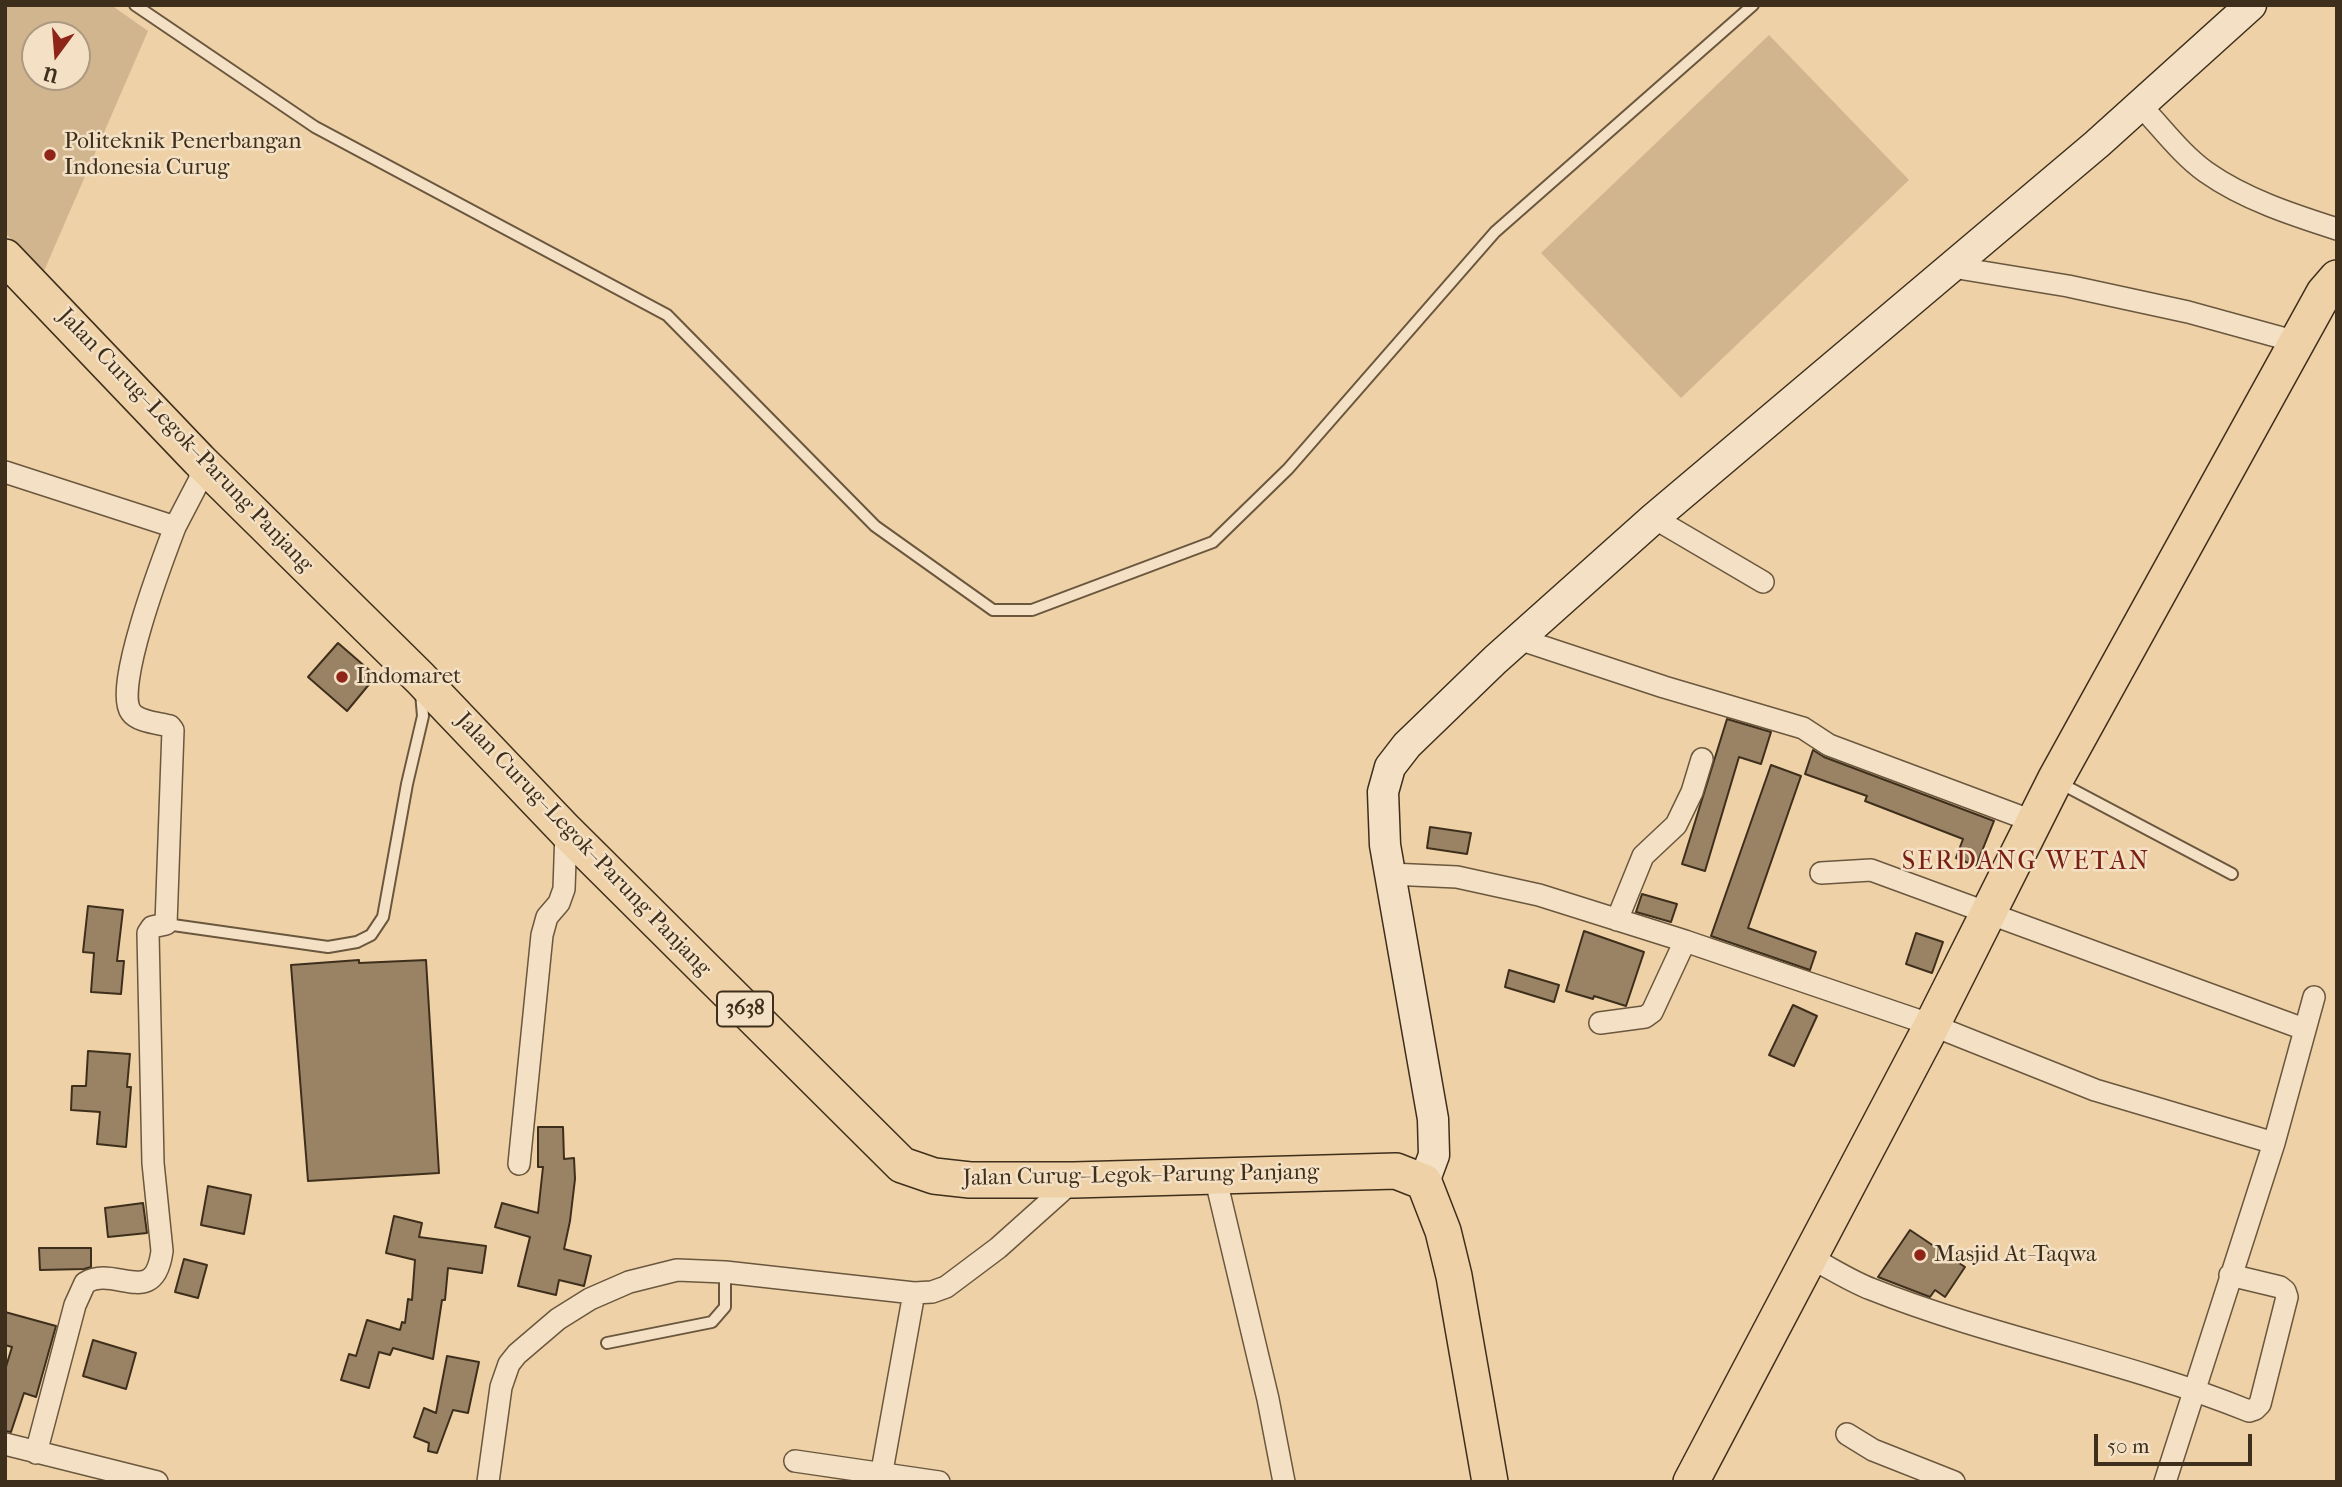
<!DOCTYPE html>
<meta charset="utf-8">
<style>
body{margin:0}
#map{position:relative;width:2342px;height:1487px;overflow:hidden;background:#eed1a6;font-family:"IM FELL French Canon",serif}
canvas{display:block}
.frame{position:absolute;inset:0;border:7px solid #3e2e1c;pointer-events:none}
.north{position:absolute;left:21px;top:21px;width:70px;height:70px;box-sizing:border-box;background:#f4e1c5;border:2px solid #ab9981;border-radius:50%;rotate:196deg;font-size:19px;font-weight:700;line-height:28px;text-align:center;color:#3e2e1c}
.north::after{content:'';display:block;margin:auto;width:24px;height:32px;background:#8f2418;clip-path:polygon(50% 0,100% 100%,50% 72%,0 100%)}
.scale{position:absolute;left:2094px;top:1434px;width:158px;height:32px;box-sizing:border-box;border:4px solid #3e2e1c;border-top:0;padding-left:9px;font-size:21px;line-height:24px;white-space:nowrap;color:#3e2e1c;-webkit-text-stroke:5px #f4e1c5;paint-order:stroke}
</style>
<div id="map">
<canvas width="2342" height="1487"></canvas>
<div class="frame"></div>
<div class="north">U</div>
<div class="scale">50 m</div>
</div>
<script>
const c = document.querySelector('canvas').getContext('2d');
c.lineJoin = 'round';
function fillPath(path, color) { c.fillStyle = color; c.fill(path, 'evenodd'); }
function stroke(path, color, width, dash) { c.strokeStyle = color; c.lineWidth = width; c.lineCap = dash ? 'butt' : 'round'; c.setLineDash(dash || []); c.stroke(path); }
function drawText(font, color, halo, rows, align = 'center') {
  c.font = font + ' "IM FELL French Canon",serif'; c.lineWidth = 5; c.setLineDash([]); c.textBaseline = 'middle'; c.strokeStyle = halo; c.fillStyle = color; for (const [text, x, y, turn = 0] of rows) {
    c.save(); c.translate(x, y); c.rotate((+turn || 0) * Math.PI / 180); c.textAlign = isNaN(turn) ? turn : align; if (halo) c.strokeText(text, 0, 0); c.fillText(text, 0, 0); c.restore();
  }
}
fillPath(new Path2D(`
 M5,5H111L148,31L44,271L5,233ZM35,35H77V77H35Z
 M1769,35L1909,180L1681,398L1541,253Z`), '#d0b58f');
const building = new Path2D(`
 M338,643L376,676L347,711L308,677Z
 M1727,719L1771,732L1761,764L1739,757L1705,871L1682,864Z
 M1813,750L1824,757L1994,821L1976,866L1956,858L1963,839L1865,801L1867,796L1805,774Z
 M1771,765L1801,776L1748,928L1816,952L1810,970L1711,936Z
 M1430,827L1471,833L1467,854L1427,848Z
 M1642,894L1677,904L1671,922L1636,912Z
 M88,906L123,910L117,961H124L121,994L91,992L94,953L83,952Z
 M1584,931L1644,952L1626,1006L1594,996L1593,999L1566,991Z
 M1916,933L1943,942L1932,973L1906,964Z
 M359,960V963L426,960L439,1173L308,1181L291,965Z
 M1509,970L1559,985L1554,1002L1505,987Z
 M1793,1005L1817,1016L1794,1066L1769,1055Z
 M88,1051L130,1054L127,1087H131L126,1147L97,1144L100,1112L71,1110L72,1086H86Z
 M538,1127H563L564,1159L574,1158L575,1179L570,1221L564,1249L591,1256L584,1286L559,1280L556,1295L518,1286L530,1237L495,1227L502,1203L538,1213L543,1167H538Z
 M208,1186L251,1195L244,1234L201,1225Z
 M143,1203L147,1233L108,1237L105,1208Z
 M394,1216L422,1223L419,1237L486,1246L482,1273L448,1268L445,1300H442L433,1359L393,1348L390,1355L379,1352L369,1388L341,1380L349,1354L356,1356L367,1320L400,1330L402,1322L405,1323L408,1299L412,1300L415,1260L386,1253Z
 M1910,1230L1965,1267L1945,1297L1935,1290L1930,1297L1878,1277Z
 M39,1248H91V1267L84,1269L40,1270Z
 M184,1259L207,1265L198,1298L175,1292Z
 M5,1312L56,1326L36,1397L24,1393L11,1432L5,1431V1370L12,1347L5,1345Z
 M93,1340L136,1353L126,1389L83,1376Z
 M447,1356L479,1362L468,1413L453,1410L437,1453L428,1451L429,1443L414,1437L424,1408L436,1413Z`);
fillPath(building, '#9a8364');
stroke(building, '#3e2e1c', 2);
const lane = new Path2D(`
 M135,5L315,127L667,315L875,526L993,610H1032L1213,542L1288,469L1495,232L1753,5
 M2060,783L2232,874
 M166,924L328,947L357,942L371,935L383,917L407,784L423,716L421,693
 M607,1343L712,1322L725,1307V1272`);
const street = new Path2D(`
 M2141,106C2162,128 2181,154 2206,172C2244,199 2293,215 2337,229
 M1952,267L2068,286L2188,312L2297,342
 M5,472L175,527L200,479L199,460
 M1654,518L1763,582
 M1519,639L1664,687L1803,728L1829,745L2035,822
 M1821,873L1871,870L2304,1029
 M1390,874L1457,877L1539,895L1685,941L1932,1025L2095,1090L2274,1143
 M1617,920L1643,856L1676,825L1692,792L1702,759
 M1600,1023L1645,1017L1652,1012L1685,941
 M519,1164L542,935L547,917L559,903L564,889L566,831
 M1215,1176L1268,1399L1284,1482
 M1809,1257C1829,1267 1850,1281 1871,1289C1994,1338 2126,1361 2249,1411L2255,1409L2260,1404L2287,1297L2285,1291L2280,1287L2230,1275
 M1847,1434L1873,1450L1954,1482
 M5,1444L157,1482
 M36,1453L75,1305L85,1283C115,1264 154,1310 162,1251L153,1163L148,933L152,927L166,924L173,730L170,726C158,723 138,722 131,712C113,688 164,556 175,527
 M795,1461L939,1482
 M488,1482L501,1387L509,1364L517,1354L558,1319L590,1299L629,1282L677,1270L725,1272L914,1293L932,1292L946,1287L998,1248L1074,1180
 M880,1482L914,1293
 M2165,1482L2274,1143L2314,997`);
const secondary = new Path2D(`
 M1424,1182L1434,1155L1433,1119L1385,845L1383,792L1390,767L1407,745L1495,660L1654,518L2097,144L2251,5`);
const primary = new Path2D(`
 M5,257L199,460L420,678L566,831L902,1165L934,1176L970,1180H1074L1396,1171L1424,1182L1443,1231L1454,1276L1490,1482
 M1691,1482L1932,1025L2055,780L2324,293L2337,278`);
stroke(lane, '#6a573e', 14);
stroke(street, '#6a573e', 24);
stroke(secondary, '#3e2e1c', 33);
stroke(primary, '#3e2e1c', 38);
stroke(lane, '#f4e1c5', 10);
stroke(street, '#f4e1c5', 21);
stroke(secondary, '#f4e1c5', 30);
stroke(primary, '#eed1a6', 35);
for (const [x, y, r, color] of [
 [50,155,7,"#8f2418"],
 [342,677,7,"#8f2418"],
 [1920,1255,7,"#8f2418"]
]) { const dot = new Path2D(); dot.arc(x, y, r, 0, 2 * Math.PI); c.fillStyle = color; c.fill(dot); stroke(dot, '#f4e1c5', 2.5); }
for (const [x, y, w] of [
 [745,1009,56]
]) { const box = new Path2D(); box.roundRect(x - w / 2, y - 17.5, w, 35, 5); c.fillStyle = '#f4e1c5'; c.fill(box); stroke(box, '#3e2e1c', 2); }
drawText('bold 21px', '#3e2e1c', null, [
 ["3638",745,1009]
]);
drawText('23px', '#3e2e1c', '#f4e1c5', [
 ["Politeknik Penerbangan",64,142],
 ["Indonesia Curug",64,168],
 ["Indomaret",356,677],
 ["Masjid At-Taqwa",1934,1255]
], 'left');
drawText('23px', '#3e2e1c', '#f4e1c5', [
 ["Jalan Curug–Legok–Parung Panjang",185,441,46],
 ["Jalan Curug–Legok–Parung Panjang",583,845,46],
 ["Jalan Curug–Legok–Parung Panjang",1141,1176,-1]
]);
c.letterSpacing = '2px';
drawText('26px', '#7a1f14', '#f4e1c5', [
 ["SERDANG WETAN",2026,863]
]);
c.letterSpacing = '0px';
</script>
